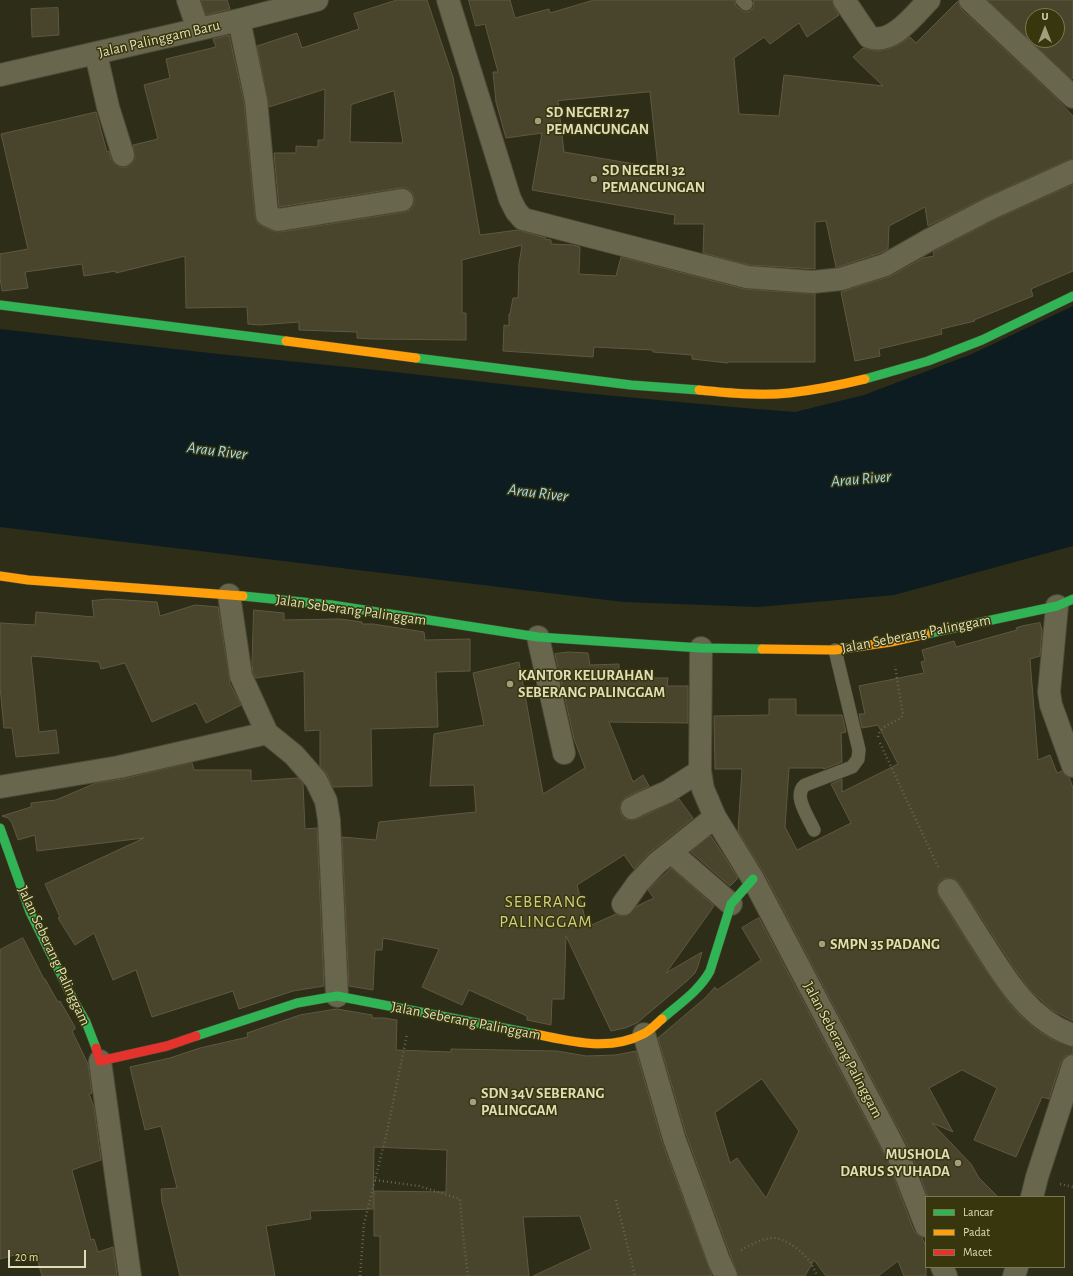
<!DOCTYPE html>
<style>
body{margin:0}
#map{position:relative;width:1073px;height:1276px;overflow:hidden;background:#2e2d17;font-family:"Alegreya Sans",sans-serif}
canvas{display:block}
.legend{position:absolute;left:925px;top:1196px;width:140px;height:72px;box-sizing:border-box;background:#38360d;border:1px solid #7b7951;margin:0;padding:5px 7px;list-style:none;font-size:12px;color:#dfddb8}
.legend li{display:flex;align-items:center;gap:8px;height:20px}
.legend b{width:20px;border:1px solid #7b7951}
.north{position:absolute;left:1025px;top:8px;width:40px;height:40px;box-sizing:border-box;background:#38360d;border:1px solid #7b7951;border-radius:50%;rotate:0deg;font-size:11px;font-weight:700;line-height:16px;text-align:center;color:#dfddb8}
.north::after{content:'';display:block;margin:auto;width:14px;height:18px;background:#a19f80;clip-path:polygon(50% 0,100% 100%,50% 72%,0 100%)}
.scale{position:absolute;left:8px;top:1250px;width:78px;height:18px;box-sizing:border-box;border:2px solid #dfddb8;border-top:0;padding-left:5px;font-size:12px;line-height:14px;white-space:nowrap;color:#dfddb8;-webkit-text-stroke:3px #38360d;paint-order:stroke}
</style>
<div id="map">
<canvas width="1073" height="1276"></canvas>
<ul class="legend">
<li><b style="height:5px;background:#30b455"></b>Lancar</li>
<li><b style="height:5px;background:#ff9f0a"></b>Padat</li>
<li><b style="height:5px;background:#e5322d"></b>Macet</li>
</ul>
<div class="north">U</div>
<div class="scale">20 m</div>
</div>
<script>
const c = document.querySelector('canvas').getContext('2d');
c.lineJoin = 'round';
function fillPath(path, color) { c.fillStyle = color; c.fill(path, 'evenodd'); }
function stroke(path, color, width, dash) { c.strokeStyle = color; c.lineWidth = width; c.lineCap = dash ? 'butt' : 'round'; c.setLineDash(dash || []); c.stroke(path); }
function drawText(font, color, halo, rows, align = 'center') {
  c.font = font + ' "Alegreya Sans",sans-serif'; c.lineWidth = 3; c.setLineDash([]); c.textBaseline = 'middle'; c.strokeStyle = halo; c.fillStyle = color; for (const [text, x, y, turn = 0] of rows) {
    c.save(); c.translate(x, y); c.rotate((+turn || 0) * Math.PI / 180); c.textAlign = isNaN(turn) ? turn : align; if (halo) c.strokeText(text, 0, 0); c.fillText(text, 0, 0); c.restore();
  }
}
fillPath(new Path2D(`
 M1073,306V546L894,595L758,607L624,602L0,527V329L218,354L367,369L583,393L744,408L795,412L864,395L972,354Z`), '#0c1c20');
const building = new Path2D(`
 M201,0H227L230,9L206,15Z
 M397,0H427L453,77L480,235L518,230L546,238L545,239L551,240V244L573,245L580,247L579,274L616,276L621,257L744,289L815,294V362H728V363L692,359V355L653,352V350L594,347L593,357L503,351L504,325L509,326V314H510L513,298H518L519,264L522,245L462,260V313H466V340L371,339L357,338V332L299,330V322L259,325L248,324L247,307L186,308L185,256L116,273V271L84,276L82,264L25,272L28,288L2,291L0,278V254L28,249L1,134L96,112L107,152L109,151L111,159L115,164L121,167H127L132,163L135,158L133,145L158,139L144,85L170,78L166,59L216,47L213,39L229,35L244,102L255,216L257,223L262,226L273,231L280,232L404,212L410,210L414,205V198L412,192L407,188H400L279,207L274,153H296V146L318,147V140H324L325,89L269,107L257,46L297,33L302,48L359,29L354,14ZM394,91L403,143L350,142L351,105Z
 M469,0H510L515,18L549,9L550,13L594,0H734L736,6L744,12H748L752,9L754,6L753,0H832L834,7L839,15L807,37L799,23L770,44L764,37L734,58L739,114L779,116L784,75L883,86L853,57L863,48L876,51L888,49L900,44L910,37L916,43L958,1L961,9L1055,97L1073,116V159L1068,160L986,197L928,226L925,207L889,226L888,249L880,253L838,267H836L826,221L815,222V269L749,265L703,253L704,224H674L675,215L532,190L542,133L506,138L496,102L493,72H498L485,24L476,26ZM650,92L658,168L564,152L558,101Z
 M988,0H1073V77L1072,79ZM1033,16H1057V40H1033Z
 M58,8L59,35L32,37L31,9Z
 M1073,185V271L1031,289L1033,296L974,320L975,321L941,329L942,334L879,349L880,356L855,361L841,292L891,276L923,258L934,256L933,252L996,219Z
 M109,599L157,602L160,616L195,605L218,607L230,682H229L241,705L206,723L196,703L152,722L125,663L101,669L99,662L31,656L39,732L56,730L59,753L16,757L12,728H4L0,687V623L35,625L36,612L94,617L92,601Z
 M254,610L284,613V620L340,619L362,622V624H373L424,632L425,640L470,639V671L436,672L438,727L371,729L372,786L333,787L327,774L320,766V730L305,731L304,671L256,678L253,672L252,665Z
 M1040,623L1042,630L1040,656L1030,659L1038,760L1050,755L1057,773L1062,771L1065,775L1069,777L1073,788V1021L1052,1010L1030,990L1012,965L959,883L955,879L949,878L942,879L938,884L937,891L939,897L982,965L1011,1006L1024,1019L1038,1031L1053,1040L1073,1047V1054L1065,1056L1061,1062L1049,1099L1042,1097L1016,1157L974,1140L997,1088L962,1070L929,1088L953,1132L932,1123L971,1164L979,1178L998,1197H928L911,1152L895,1122L764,873L738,831L742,769H715L714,716L769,715V699H796V715H842L846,732L841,733L842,762L824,769L823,768H789L785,827L797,850L851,823L831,784L842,779V792L898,764L878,725L862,728L859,714H865L859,686L924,673L921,662L925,661L922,650L954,641L956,647L1017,630L1016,628L1022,626Z
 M569,652L588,653L590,665L619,664V678H668L667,686H688V723L609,722L633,782L643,775L649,786L626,797L622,801L620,808L621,814L625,819L632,820L637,819L679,799L693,818L649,853L634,869L624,855L577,885L587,927L616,914L622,916L628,915L637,906L654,898L648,890L671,868L714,906L666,973L702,952L698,966L695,973L688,980L637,1023L625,1028L611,1031L566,936L564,999H552L551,1025L527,1020V1016L469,990L462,1005L422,987L439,949L383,938L382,950H375L373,990L349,986L342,837L376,840L379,822L476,812L474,785L430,786L434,734L484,725L473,673L519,662L543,794L585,768L574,739L555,654Z
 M192,763L194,770H251V781L298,778L303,784L305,829L317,828L324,986L293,991L239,1009L233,991L152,1017L136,970L113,980L94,933L75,945L58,918L60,917L45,884L144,838L37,851L35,835L18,840L12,823L8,818L2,816L31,807V803L56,800L96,783L122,779Z
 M711,836L738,878L730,886L691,852Z
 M759,918L888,1162L914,1231L918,1235L922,1237L926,1247V1276H904L898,1261L878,1276H826L814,1260L805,1276H738L686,1134L658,1038L705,998L715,987L717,990L761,960L742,928ZM762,1079L799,1131L766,1198L737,1158L730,1163L715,1113Z
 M23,938L44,979H45L58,1002L60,1001L75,1027V1029L72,1031L88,1064L92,1093L89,1094L94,1107L101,1160L72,1170L91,1240L94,1239L98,1252L113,1247L117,1276H42L35,1252L18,1257V1254L0,1259V950Z
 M337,1009L372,1015V1018H384L397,1020L396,1050L451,1052V1049L557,1051L586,1056L616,1055L636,1051L662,1142L712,1276H533L591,1249L580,1216L523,1217L529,1276H380V1236H374V1191L446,1192L447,1150L374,1147L373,1209L310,1211L311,1219L266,1226L275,1276H180L162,1202L161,1189L177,1188L161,1126L145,1130L130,1067L170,1058L200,1048L248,1037L247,1033L300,1015Z`);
fillPath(building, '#49442c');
stroke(building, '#605841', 1);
const lane = new Path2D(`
 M742,0L746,4
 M814,830C809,818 792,795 805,785L852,767L858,759L859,750L835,650`);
const street = new Path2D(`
 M188,0L198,29
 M448,0L510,199L516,211L523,219L747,277L813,282L841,279L885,265L929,240L991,208L1073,171
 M844,0L869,37C892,46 915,14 929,0
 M970,0L1073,97
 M239,20L256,100L267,215L278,220L402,200
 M96,54L108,107L123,155
 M0,75L239,20L317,0
 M229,595L241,676L267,733L294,755L316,780L326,801L329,820L337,996
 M1057,606L1049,692L1051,705L1073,766
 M538,637L564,753
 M701,648L700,771L703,789L715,817L753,879L884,1128L899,1157L926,1226
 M0,787L119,767L267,733
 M632,808L644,802L667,792L700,771
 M671,852L731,904
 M949,890C961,908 972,927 984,945C1006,980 1031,1021 1073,1035
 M623,904L638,883L657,863L715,817
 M644,1034L674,1138L719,1261L726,1276
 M100,1061L130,1276
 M1032,1197L1037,1177L1073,1066
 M942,1267L946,1276
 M1014,1276L1017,1267`);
const fast = new Path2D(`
 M0,305L286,341
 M416,358L631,385L699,390
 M865,379L928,361L982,340L1073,296
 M243,596L332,605L538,637L701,648L762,649
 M926,634L1057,606L1073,599
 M0,828L30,912L74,1001L86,1022L96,1048
 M662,1019C679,1004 699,991 710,971L731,904L753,879
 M196,1036L297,1003L337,996L535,1034`);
const slow = new Path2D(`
 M286,341L416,358
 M699,390C729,393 759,396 789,393C815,390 840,385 865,379
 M0,576L28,580L243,596
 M762,649L835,650L891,642L926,634
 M535,1034C570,1041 609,1052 643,1034C650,1031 656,1024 662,1019`);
const jam = new Path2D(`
 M96,1048L100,1061L167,1046L196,1036`);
stroke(lane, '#4b4a37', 14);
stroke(street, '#4b4a37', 24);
stroke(fast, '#4b4a37', 10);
stroke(slow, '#4b4a37', 10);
stroke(jam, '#4b4a37', 10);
stroke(new Path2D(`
 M878,737C880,726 893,723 901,718L903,715L895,666
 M880,743L939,869
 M375,1180L419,1186L460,1199L463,1235L468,1276
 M1060,1184L1073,1187
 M616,1200L635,1276
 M741,1250C751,1245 760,1239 771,1238C785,1237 802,1251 810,1262C813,1266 815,1271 817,1276
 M360,1276L364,1224L387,1132L407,1034`), '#676651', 2.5, [1, 3]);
stroke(lane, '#68674d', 13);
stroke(street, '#68674d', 22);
stroke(fast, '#30b455', 9);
stroke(slow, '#ff9f0a', 9);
stroke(jam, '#e5322d', 9);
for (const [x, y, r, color] of [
 [538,121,4,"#a19f80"],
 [594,179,4,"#a19f80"],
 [510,684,4,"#a19f80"],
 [822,944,4,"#a19f80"],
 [473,1102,4,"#a19f80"],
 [958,1163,4,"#a19f80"]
]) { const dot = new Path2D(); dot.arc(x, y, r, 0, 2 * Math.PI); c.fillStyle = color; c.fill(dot); stroke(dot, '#38360d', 1.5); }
drawText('15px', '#dfddb8', '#38360d', [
 ["Jalan Palinggam Baru",159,39,-13],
 ["Jalan Seberang Palinggam",351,610,8],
 ["Jalan Seberang Palinggam",916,634,-11],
 ["Jalan Seberang Palinggam",54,956,65],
 ["Jalan Seberang Palinggam",466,1021,11],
 ["Jalan Seberang Palinggam",843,1050,62]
]);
drawText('bold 15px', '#dfddb8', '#38360d', [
 ["SD NEGERI 27",546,112],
 ["PEMANCUNGAN",546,129],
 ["SD NEGERI 32",602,170],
 ["PEMANCUNGAN",602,187],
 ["KANTOR KELURAHAN",518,675],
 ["SEBERANG PALINGGAM",518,692],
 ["SMPN 35 PADANG",830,944],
 ["SDN 34V SEBERANG",481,1093],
 ["PALINGGAM",481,1110],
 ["MUSHOLA",950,1154,"right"],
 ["DARUS SYUHADA",950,1171,"right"]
], 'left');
drawText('italic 16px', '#a3daf1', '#38360d', [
 ["Arau River",217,451,7],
 ["Arau River",861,479,-5],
 ["Arau River",538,493,7]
]);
c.letterSpacing = '1px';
drawText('17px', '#d2ce81', '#38360d', [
 ["SEBERANG",546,902],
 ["PALINGGAM",546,922]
]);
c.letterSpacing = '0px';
</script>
